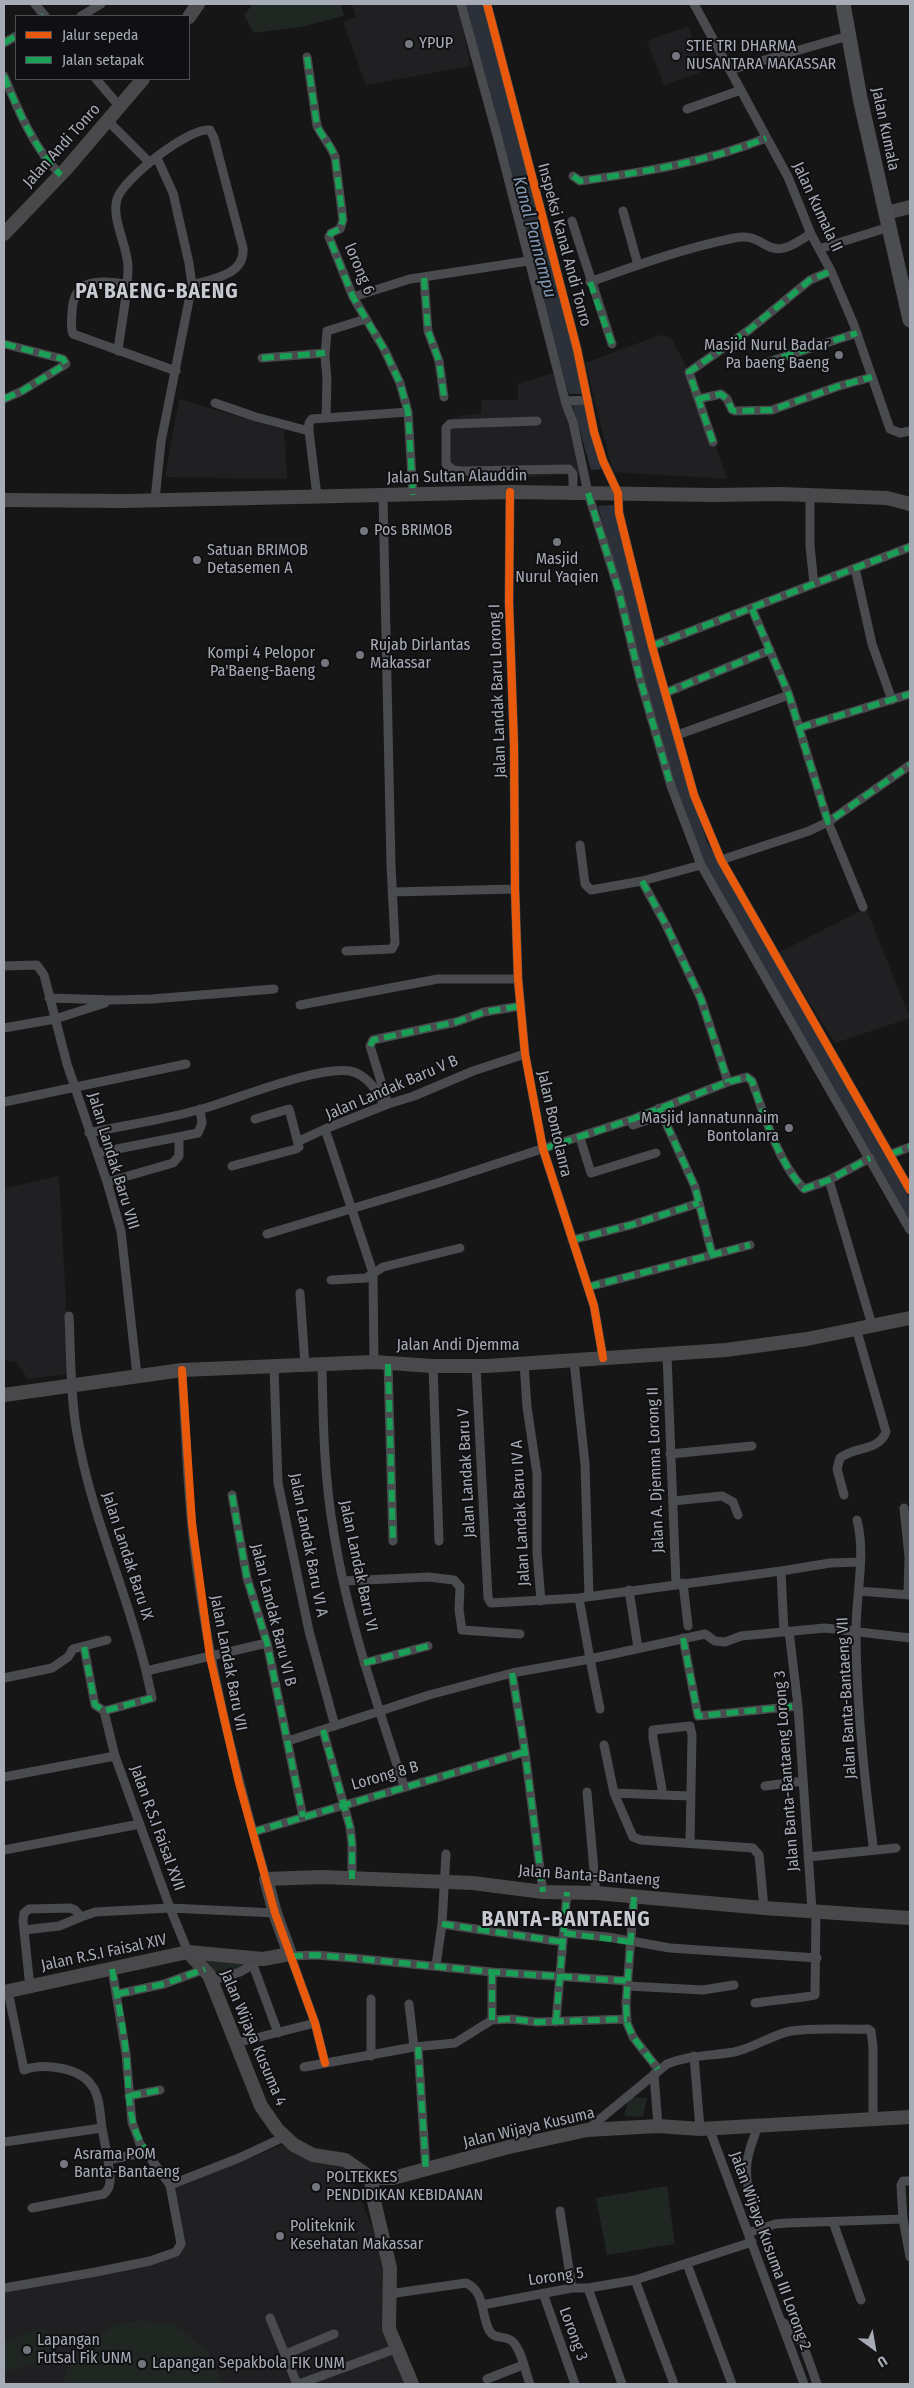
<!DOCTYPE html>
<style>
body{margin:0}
#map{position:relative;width:914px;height:2388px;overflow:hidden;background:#161616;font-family:"Fira Sans Condensed",sans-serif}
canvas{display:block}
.frame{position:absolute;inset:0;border:5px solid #a7abb6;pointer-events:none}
.legend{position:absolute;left:15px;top:15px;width:175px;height:65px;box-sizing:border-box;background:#101012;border:1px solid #4c4e54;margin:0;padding:6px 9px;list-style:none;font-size:15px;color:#a7abb6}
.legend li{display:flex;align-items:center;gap:10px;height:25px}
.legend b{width:25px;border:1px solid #4c4e54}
.north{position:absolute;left:849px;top:2323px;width:50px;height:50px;-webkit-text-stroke:4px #101012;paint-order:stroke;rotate:148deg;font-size:14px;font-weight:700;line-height:20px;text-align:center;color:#a7abb6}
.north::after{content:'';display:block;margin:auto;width:18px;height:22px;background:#a7abb6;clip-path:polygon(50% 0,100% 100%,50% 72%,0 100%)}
</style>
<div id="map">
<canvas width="914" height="2388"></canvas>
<div class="frame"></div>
<ul class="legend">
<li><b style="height:6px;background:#e8590c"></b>Jalur sepeda</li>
<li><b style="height:6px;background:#1a9f57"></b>Jalan setapak</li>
</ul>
<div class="north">U</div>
</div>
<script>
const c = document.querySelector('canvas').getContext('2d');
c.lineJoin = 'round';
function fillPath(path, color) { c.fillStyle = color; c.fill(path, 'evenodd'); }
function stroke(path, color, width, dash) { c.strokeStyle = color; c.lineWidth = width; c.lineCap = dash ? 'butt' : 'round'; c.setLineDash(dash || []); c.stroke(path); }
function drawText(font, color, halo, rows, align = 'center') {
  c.font = font + ' "Fira Sans Condensed",sans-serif'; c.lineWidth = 4; c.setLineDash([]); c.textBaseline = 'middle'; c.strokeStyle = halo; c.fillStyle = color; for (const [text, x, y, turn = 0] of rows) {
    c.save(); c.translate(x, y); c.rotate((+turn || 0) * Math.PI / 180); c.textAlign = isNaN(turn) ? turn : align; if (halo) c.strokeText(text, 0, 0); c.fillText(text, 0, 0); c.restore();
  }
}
fillPath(new Path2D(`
 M352,4H457L471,66L366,85L343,22L356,17Z
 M688,26L704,71L664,85L647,41Z
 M660,335L671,337L696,387L727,479L613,472L585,363Z
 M553,373L577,429L584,473L447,483V420L463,415L481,414L482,400H518V384Z
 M179,399L284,430L287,479L165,477Z
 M866,908L910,1018L835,1043L778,953Z
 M59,1176L70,1374L28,1379L16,1362L4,1360V1188Z
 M285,2144L345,2163L388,2265L387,2321L410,2384H4V2291L156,2260L181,2245L185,2250L174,2187Z`), '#202022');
fillPath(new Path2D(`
 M253,4H341L344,16L301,27L254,33L244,15Z
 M201,1957L250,1962L238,1970L214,1977Z
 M629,2097L647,2098L643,2117L624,2116Z
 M667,2186L675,2244L607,2255L596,2198Z
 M140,2320L177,2326L207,2351L223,2384H63C63,2364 93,2339 110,2328C118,2323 131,2323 140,2320Z
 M44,2328L53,2359L4,2372V2341Z`), '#202621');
fillPath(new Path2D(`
 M463,4H483L537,207L519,211Z
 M537,210L585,394H569L565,382L520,214Z
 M586,402L599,463L602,469L591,470L572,403Z
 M614,505L677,748L707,842L910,1199V1225L703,860L666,763L598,506Z`), '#2c3139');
stroke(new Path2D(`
 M35,4L45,16
 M461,4L498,139L566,404L573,422L588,493L618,588L640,679L671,786L701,865L642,881L591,890L585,884L580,845
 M487,4L577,349L594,432L603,461L618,493L619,513L652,646L694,795L721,860L910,1190
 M694,4L788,177L811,234L831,271L854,325L890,429L900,433L910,431
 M81,16L101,4
 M4,43L16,36
 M307,57L317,126C322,137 331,145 335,157L343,220L340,229L331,233L329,237L353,297L384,349L400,383L408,412L413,495
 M730,70L848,36
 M4,76C17,108 35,151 61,175
 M96,79L120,107
 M687,109L741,90
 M108,121L149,162
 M573,176L580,181C644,172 707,162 766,138
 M623,211L638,265
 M572,221L612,344
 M819,249L889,227
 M424,278L428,331L439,361L444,397
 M590,282C637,265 685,248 734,238C759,232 766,253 784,248C793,246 803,238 811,234
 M126,284C100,281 74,277 72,311C72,319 70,327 73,334L176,371
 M353,297L410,279L528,261
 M4,344L63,359L66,364L22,391L4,399
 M118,351C121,324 128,295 128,267C128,247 111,219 117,199C123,179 189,127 210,130L214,138L243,248C245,275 213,279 192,285
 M262,358L325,353
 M765,363L857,333
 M698,399L721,394L727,399L732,410L735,411L772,410L839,386L872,377
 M565,401L588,400
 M215,403L256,417L309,431
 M326,417L327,380L325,356L327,331L366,319
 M537,421L450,424L446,428V464L453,470L463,471L569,469L573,474V493
 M713,442L689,372L749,330L810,280L831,271
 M510,492L509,602L514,745L515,889L518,979L525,1054L543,1149L594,1306L603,1358
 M317,496L309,431V423L312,419L408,412
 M810,496V546L814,584
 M155,499L161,442L192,285L189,263L173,193L157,158
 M855,568L872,644L892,700
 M752,609L789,695L828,822L863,907
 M652,646L910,547
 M665,693L770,650
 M799,728L910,694
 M677,735L789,695
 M721,860L809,831L828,822L910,765
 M701,865L910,1230
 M642,881L666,925L701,999L728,1082
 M392,892L515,889
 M346,951L392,949L395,943L391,865L383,496
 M4,966L37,965L44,975L67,1064L107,1182L121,1231L137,1375
 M49,998L113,1000L152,999L274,989
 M300,1005L438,979H518
 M4,1028L55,1019L105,1003
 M4,1102L186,1064
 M388,1104L370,1046L373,1040L456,1022L484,1012L521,1006
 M659,1108L695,1187L712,1254
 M633,1125L659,1116
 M89,1133C125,1125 163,1120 198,1110C235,1100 315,1066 350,1071C366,1074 378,1091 384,1105
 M299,1141L325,1129
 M581,1141L591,1173L656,1153
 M97,1153L198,1133L202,1123L200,1109
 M891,1154L910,1147
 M232,1166L296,1149L299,1147L289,1109L255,1119
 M829,1180L872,1325
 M107,1182L173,1163L179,1156V1138
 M267,1234L441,1182L633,1119L728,1082L747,1077L752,1081C764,1115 778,1162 804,1189L829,1180L870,1158
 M572,1240L631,1225L699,1203
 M331,1280L366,1278L383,1267L460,1248
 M588,1287L750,1245
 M300,1293L305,1365
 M69,1316C71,1354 70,1395 77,1433C91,1515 127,1591 146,1671L267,1643
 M667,1355L676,1584
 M574,1361L585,1464L589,1596
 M374,1362L373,1273L325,1129L388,1104L414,1096L473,1071L525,1054
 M524,1363L527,1407L537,1474V1552L541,1601
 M322,1364C323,1422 324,1478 334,1534C348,1620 377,1704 404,1786
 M388,1364L393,1541
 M433,1366L439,1541
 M476,1366L488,1598L491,1603L579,1598L781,1571L784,1632
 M274,1367L278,1483L309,1631L335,1726
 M182,1370C186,1439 188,1509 198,1577C212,1680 238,1780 266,1879
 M670,1454L752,1446
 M232,1495L247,1578L267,1643L303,1817
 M844,1495L837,1469L840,1458C854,1446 878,1452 886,1432L856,1328
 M673,1501L722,1496L733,1502L738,1515
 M904,1508L909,1557L908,1594
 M857,1520C866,1555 856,1594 856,1631C856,1699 864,1776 873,1845
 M781,1571L830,1563L860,1562
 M344,1581L428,1577L454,1580L460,1587L459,1610L462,1630L520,1634
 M683,1583L688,1626
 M629,1590L638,1648
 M859,1591L910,1595
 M789,1631L798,1706L812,1910
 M683,1638L698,1716L798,1706
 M84,1647L95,1705L104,1711
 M364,1663L428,1646
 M512,1673L525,1752L543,1892
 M4,1678L52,1668L68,1657L73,1649L107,1640
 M600,1709L590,1659L705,1634L715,1641L725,1642L741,1636L825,1628L910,1638
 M104,1711L115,1756L170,1908L188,1952
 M104,1711L152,1698L146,1671
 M323,1730L350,1827L352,1844V1879
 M288,1741L429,1695L512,1673L590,1659L579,1598
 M604,1745L614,1793L633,1837L641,1840L753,1848L759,1855L764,1908
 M4,1777L115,1756
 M765,1786L803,1781
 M587,1792L596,1893
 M614,1793L663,1795L653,1738V1730L690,1726L692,1735L690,1843
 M663,1795L691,1796
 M253,1832L525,1752
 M4,1850L140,1824
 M808,1857L896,1848
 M634,1897L626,2003L627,2023L633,2037L658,2069
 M442,1924L563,1942
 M24,1930L59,1926L81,1917
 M564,1933L608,1937L670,1948L817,1958
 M290,1954L315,2023L325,2063
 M291,1956L316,1955L352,1958L492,1972L628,1981
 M253,1965L278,2033
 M436,1965L442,1924L446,1854
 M112,1969L126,2054L132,2122L140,2144L170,2185
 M211,1981L240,1972L257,1962
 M628,1986L703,1990L734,1985
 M30,1987L23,1921L24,1913L29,1909L70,1908L75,1910L81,1917L95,1912L170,1908L275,1913
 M8,1991L24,2070C43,2063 80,2067 92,2086C100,2096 100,2115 102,2128
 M117,1994L164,1984L205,1969
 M755,2003C765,2001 812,1997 815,1995L816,1910
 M409,2004L414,2047
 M492,2020V1972
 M556,2022L567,1892
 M236,2043L315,2023
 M418,2047L426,2170
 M371,2056V1999
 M694,2056L700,2129
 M304,2067L414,2047L455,2043L492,2020L512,2019L537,2022L627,2019
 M654,2074L658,2126
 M129,2096L160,2090
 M758,2125C754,2138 748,2151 747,2163C744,2185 754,2208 760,2228
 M709,2128L804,2384
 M588,2129L667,2064C689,2055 711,2056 734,2052C754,2048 771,2035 791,2031C817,2027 842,2030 868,2029L871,2031L873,2047V2119
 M4,2142L102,2128L108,2160
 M32,2208L104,2194C114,2185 109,2172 108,2160L147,2152
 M560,2211L572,2288
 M903,2219L901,2185L903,2181H910
 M833,2222L861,2300
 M748,2233L775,2224L787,2223L903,2219L910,2257
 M687,2264L732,2384
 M635,2280L674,2384
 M4,2288L96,2272L150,2261L176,2252L181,2244L170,2185L239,2158L284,2137
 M588,2288L622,2384
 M543,2293L575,2384
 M389,2294L466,2283C485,2291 481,2315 489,2330C494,2340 505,2335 512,2341C522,2350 525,2372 530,2384
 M482,2305L572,2288H588L635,2280L752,2242
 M270,2318L297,2384
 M781,2321C804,2335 808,2360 817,2384
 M286,2354L334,2334
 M487,2379L523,2365
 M299,2384L395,2349`), '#4a4b4e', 9);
stroke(new Path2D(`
 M189,17L198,4
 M886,213L910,207
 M4,234L67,168L143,79
 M4,500L125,501L510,492L713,495L781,494L887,498L910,504
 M4,1395L182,1370L374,1362L433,1366H487L726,1350L807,1339L910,1318
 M188,1952L209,1975L261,2106L277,2129L294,2145L313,2155L345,2160L371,2178
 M4,1992L188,1952L263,1959L290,1954L275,1913L266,1879L322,1877L473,1883L543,1892L596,1893L764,1908L910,1918
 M371,2178H393L509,2147L587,2130L658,2126L700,2129L910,2117
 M371,2178L373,2197L390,2268L389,2329L412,2384`), '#49494c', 14);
stroke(new Path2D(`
 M843,4L860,98L910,320`), '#4c4d50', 15);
stroke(new Path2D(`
 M43,16L44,15
 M4,43L16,36
 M307,57L317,126C322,137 331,145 335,157L343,220L340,229L331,233L329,237L353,297L384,349L400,383L408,412L413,495
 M4,76C17,108 35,151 61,175
 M573,176L580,181C644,172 707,162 766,138
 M424,278L428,331L439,361L444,397
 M590,282L612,344
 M4,344L63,359L66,364L22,391L4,399
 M262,358L325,353
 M765,363L857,333
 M698,399L721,394L727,399L732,410L735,411L772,410L839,386L872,377
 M713,442L689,372L749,330L810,280L831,271
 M588,493L618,588L640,679L671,786
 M752,609L789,695L828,822L910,765
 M652,646L910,547
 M665,693L770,650
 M799,728L910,694
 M642,881L666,925L701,999L728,1082
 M370,1046L373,1040L456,1022L484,1012L521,1006
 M659,1108L695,1187L712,1254
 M543,1149L633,1119L728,1082L747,1077L752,1081C764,1115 778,1162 804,1189L829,1180L870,1158
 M891,1154L910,1147
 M572,1240L631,1225L699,1203
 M588,1287L750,1245
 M388,1364L393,1541
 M232,1495L247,1578L267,1643L303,1817
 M683,1638L698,1716L798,1706
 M84,1647L95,1705L104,1711L152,1698
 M364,1663L428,1646
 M512,1673L525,1752L543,1892
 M323,1730L350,1827L352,1844V1879
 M253,1832L525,1752
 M634,1897L626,2003L627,2023L633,2037L658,2069
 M442,1924L563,1942
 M564,1933L632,1942
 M291,1956L316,1955L352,1958L492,1972L628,1981
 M112,1969C117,1997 123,2025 126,2053C130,2087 125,2123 147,2152
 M492,1972V2020L512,2019L537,2022L627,2019
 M117,1994L164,1984L205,1969
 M556,2022L567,1892
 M418,2047L426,2170
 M129,2096L160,2090`), '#1a9f57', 6, [12, 6]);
stroke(new Path2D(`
 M487,4L577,349L594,432L603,461L618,493L619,513L652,646L694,795L721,860L910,1190
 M510,492L509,602L514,745L515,889L518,979L525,1054L543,1149L594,1306L603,1358
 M182,1370L192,1523L210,1657L239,1783L275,1913L315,2023L325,2063`), '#e8590c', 8);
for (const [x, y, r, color] of [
 [409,44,5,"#74777e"],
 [676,56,5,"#74777e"],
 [839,355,5,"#74777e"],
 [364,531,5,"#74777e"],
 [557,542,5,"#74777e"],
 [197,560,5,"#74777e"],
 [360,655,5,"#74777e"],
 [325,663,5,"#74777e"],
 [789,1128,5,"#74777e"],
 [64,2164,5,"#74777e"],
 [316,2187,5,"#74777e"],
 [280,2236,5,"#74777e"],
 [27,2350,5,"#74777e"],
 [142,2364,5,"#74777e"]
]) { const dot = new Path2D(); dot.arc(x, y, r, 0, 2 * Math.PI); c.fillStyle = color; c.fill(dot); stroke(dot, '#101012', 2); }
drawText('16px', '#a7abb6', '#101012', [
 ["YPUP",419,44],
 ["STIE TRI DHARMA",686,47],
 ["NUSANTARA MAKASSAR",686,65],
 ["Masjid Nurul Badar",829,346,"right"],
 ["Pa baeng Baeng",829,364,"right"],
 ["Pos BRIMOB",374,531],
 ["Satuan BRIMOB",207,551],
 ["Detasemen A",207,569],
 ["Masjid",557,560,"center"],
 ["Nurul Yaqien",557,578,"center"],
 ["Rujab Dirlantas",370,646],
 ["Makassar",370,664],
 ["Kompi 4 Pelopor",315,654,"right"],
 ["Pa'Baeng-Baeng",315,672,"right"],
 ["Masjid Jannatunnaim",779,1119,"right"],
 ["Bontolanra",779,1137,"right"],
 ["Asrama POM",74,2155],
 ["Banta-Bantaeng",74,2173],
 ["POLTEKKES",326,2178],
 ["PENDIDIKAN KEBIDANAN",326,2196],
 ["Politeknik",290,2227],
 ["Kesehatan Makassar",290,2245],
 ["Lapangan",37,2341],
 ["Futsal Fik UNM",37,2359],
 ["Lapangan Sepakbola FIK UNM",152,2364]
], 'left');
drawText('16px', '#a7abb6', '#101012', [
 ["Jalan Kumala",885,129,78],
 ["Jalan Andi Tonro",62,146,-48],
 ["Jalan Kumala II",817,207,65],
 ["Inspeksi Kanal Andi Tonro",564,245,75],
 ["lorong 6",359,269,67],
 ["Jalan Sultan Alauddin",457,477,-1],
 ["Jalan Landak Baru Lorong I",498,691,-92],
 ["Jalan Landak Baru V B",392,1088,-23],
 ["Jalan Bontolanra",554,1124,77],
 ["Jalan Landak Baru VIII",113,1161,73],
 ["Jalan Andi Djemma",458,1346],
 ["Jalan A. Djemma Lorong II",656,1470,-92],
 ["Jalan Landak Baru V",467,1473,-93],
 ["Jalan Landak Baru IV A",521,1513,-93],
 ["Jalan Landak Baru VI A",308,1545,79],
 ["Jalan Landak Baru IX",127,1556,72],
 ["Jalan Landak Baru VI",358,1566,78],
 ["Jalan Landak Baru VI B",273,1615,76],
 ["Jalan Landak Baru VII",228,1663,79],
 ["Jalan Banta-Bantaeng VII",847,1698,-93],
 ["Jalan Banta-Bantaeng Lorong 3",787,1771,-94],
 ["Lorong 8 B",385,1776,-16],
 ["Jalan R.S.I Faisal XVII",157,1828,70],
 ["Jalan Banta-Bantaeng",589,1876,4],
 ["Jalan R.S.I Faisal XIV",104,1953,-12],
 ["Jalan Wijaya Kusuma 4",253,2038,67],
 ["Jalan Wijaya Kusuma",529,2128,-13],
 ["Jalan Wijaya Kusuma III Lorong 2",770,2251,70],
 ["Lorong 5",556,2277,-8],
 ["Lorong 3",573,2334,70]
]);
drawText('italic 18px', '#8096b0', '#101012', [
 ["Kanal Pannampu",534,237,75]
]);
c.letterSpacing = '1px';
drawText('bold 21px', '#c8cad2', '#101012', [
 ["PA'BAENG-BAENG",157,292],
 ["BANTA-BANTAENG",566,1920]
]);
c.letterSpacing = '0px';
</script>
